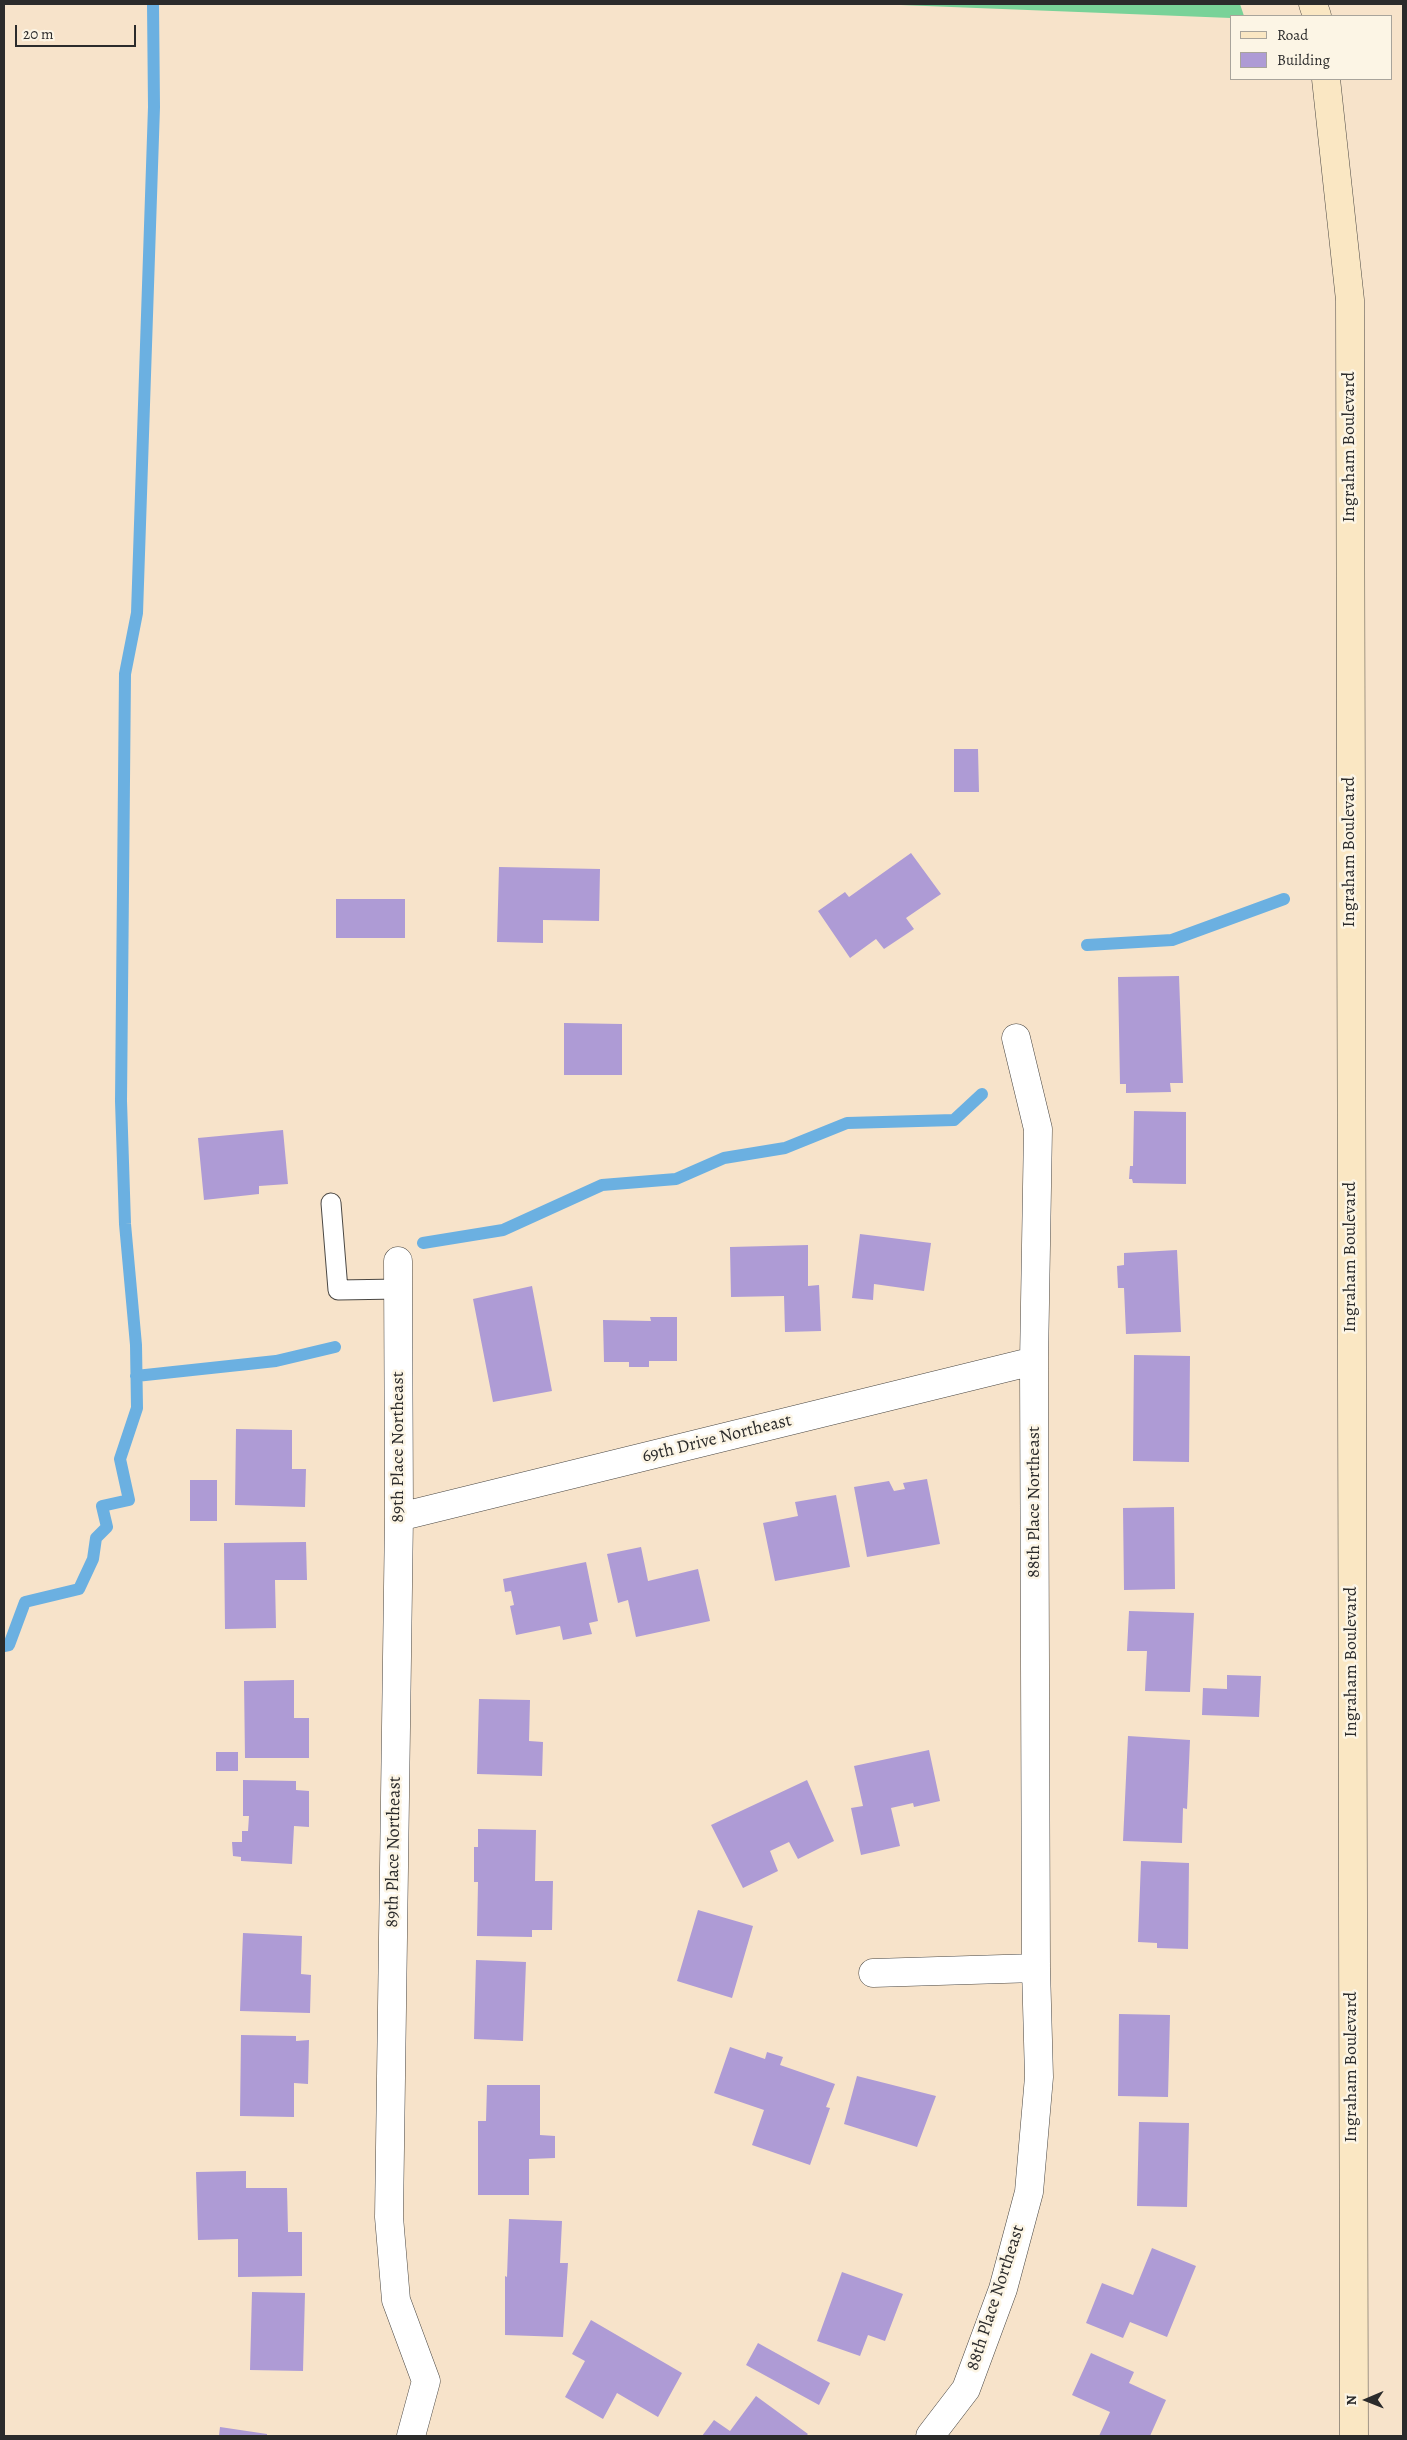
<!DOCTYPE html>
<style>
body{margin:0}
#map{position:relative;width:1407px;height:2440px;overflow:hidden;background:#f7e3ca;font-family:Alegreya,serif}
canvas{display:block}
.frame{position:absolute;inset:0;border:5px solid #2b2b2b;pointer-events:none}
.legend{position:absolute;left:1230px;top:15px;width:162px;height:65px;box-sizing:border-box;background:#fcf5e5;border:1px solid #a8a49b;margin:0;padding:6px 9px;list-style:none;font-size:15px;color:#2b2b2b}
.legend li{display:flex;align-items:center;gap:10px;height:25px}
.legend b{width:25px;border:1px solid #a8a49b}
.north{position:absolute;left:1342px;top:2375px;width:50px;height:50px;-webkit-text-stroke:4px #fcf5e5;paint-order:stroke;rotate:269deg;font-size:14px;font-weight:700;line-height:20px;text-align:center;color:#2b2b2b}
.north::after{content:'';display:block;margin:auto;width:18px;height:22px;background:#2b2b2b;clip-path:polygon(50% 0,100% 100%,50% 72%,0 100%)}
.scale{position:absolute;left:15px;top:25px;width:121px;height:22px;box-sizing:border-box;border:2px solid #2b2b2b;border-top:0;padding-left:6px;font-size:15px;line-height:18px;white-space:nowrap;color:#2b2b2b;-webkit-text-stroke:4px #fcf5e5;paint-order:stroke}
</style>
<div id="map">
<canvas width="1407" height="2440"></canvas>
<div class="frame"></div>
<ul class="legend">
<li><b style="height:6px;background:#fae7c3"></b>Road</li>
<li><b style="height:14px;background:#ae9bd5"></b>Building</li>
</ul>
<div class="north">N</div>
<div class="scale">20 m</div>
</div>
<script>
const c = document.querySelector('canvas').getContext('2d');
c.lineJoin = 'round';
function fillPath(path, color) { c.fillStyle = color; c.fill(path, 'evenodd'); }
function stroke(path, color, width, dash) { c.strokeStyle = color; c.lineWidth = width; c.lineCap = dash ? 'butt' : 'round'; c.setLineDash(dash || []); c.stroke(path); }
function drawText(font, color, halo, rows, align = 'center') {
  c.font = font + ' Alegreya,serif'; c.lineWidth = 5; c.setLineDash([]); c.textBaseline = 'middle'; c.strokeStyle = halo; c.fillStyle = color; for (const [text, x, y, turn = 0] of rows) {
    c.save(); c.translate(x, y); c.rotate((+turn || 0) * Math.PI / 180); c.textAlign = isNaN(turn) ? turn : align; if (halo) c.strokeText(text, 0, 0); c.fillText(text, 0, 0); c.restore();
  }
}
fillPath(new Path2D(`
 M875,4H1240L1244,16L1231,18Z`), '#79d298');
stroke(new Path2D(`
 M1087,945L1172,940L1284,899
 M423,1243L503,1230L602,1185L676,1179L724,1158L785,1148L847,1123L954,1120L982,1094
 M136,1376L276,1361L335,1347
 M4,1646L9,1645L25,1602L79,1589L93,1559L96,1538L107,1527L102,1506L129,1500L120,1459L137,1408L136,1345L125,1224L121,1101L125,674L137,613L154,107L153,4`), '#6bb0e1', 12);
fillPath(new Path2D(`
 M954,749H978L979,792H954Z
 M911,853L941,894L906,918L914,929L884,949L876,939L850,958L818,911L845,892L849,897Z
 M499,867L600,869L599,921L543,920V943L497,942Z
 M336,899H405V938H336Z
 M1179,976L1183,1083H1170L1171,1092L1126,1093V1084H1120L1118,977Z
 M564,1023L622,1024V1075H564Z
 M1134,1111L1186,1112V1184L1133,1183L1132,1179H1129L1130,1166H1133Z
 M283,1130L288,1184L259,1186V1194L204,1200L198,1138Z
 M860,1234L931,1243L924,1291L874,1284L873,1300L852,1298Z
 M808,1245V1286L819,1285L821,1331L785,1332L784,1296L731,1297L730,1247Z
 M1177,1250L1181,1332L1126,1334L1124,1288H1118L1117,1266L1124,1265V1253Z
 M532,1286L552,1391L493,1402L473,1299Z
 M650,1317H677V1361H649V1367H629V1362H604L603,1320L651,1321Z
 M1134,1355L1190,1356L1189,1462L1133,1461Z
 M236,1429L292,1430V1469H306L305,1507L235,1505Z
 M927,1479L940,1544L867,1557L854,1487L889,1481L894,1491L905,1489L903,1483Z
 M190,1480H217V1521H190Z
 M836,1495L850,1567L775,1581L763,1523L798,1516L795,1502Z
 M1174,1507L1175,1589L1124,1590L1123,1508Z
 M306,1542L307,1580H275L276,1628L225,1629L224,1543Z
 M641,1547L648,1581L698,1569L710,1621L636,1637L628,1600L618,1603L607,1554Z
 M586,1562L598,1621L589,1623L592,1634L563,1640L560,1626L516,1635L510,1606L514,1605L511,1591L505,1592L503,1579Z
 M1129,1611L1194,1613L1190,1692L1145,1691L1147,1651H1127Z
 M1227,1675L1261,1676L1259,1717L1202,1715L1203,1688L1227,1689Z
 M294,1680V1718H309V1758H245L244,1681Z
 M479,1699L530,1700L529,1741L543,1742L542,1776L477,1774Z
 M1128,1736L1190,1740L1187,1809L1183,1808L1182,1843L1123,1841Z
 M929,1750L940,1801L914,1807L913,1803L891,1808L900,1846L861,1855L851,1808L863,1806L854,1766Z
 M216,1752H238V1771H216Z
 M243,1780L296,1781V1790L309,1791V1827L294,1826L292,1864L241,1861V1857L233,1856L232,1842H242V1831H248L249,1816H243Z
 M807,1780L834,1841L798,1859L789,1842L770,1851L778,1871L743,1888L711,1825Z
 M478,1829L536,1830L535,1881H553L552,1930H532V1937L477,1936L478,1882H474V1847H478Z
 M1141,1861L1189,1863L1188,1949L1157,1948V1943L1138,1942Z
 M698,1910L753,1926L732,1998L677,1981Z
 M243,1933L302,1936L301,1974L311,1975L310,2013L240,2011Z
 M476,1960L526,1962L523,2041L474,2039Z
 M1119,2014L1170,2015L1168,2097L1118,2096Z
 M241,2035L296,2036V2041L309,2040L308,2084L294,2083V2117L240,2116Z
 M730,2047L765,2059L767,2052L783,2057L780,2065L835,2084L826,2107L830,2108L810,2165L752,2145L764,2110L714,2093Z
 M857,2076L936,2096L917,2147L844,2124Z
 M487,2085H540V2135L555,2136V2158L529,2159V2195H478V2121H486Z
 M1139,2122L1189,2123L1187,2207L1137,2206Z
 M246,2171V2188H287L288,2232H302V2276L238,2277V2239L198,2240L196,2172Z
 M509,2219L562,2221L560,2263H568L563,2337L505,2335V2276L507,2277Z
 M1152,2248L1196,2266L1167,2337L1130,2322L1123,2338L1086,2323L1102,2283L1133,2295Z
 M842,2272L903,2294L885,2341L868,2335L860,2356L817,2341Z
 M252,2292L305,2293L303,2371L250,2370Z
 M591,2320L682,2373L658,2417L617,2393L603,2419L565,2397L585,2361L572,2354Z
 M758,2343L830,2383L819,2405L746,2365Z
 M1091,2353L1134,2372L1129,2383L1166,2400L1150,2436H1099L1110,2412L1072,2395Z
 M756,2396L808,2434L806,2436H702L714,2420L730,2431Z
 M220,2427L267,2434V2436H219Z`), '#ae9bd5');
const service = new Path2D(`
 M331,1203L338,1290L399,1289`);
const minor = new Path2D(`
 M398,1261L399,1517L389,2217L396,2300L426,2381L411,2436
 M399,1517L1034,1361
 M873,1973L1036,1968
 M930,2436L966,2389L1003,2289L1029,2192L1039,2077L1036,1968L1034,1361L1038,1129L1016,1038`);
const secondary = new Path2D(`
 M1313,4L1317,16
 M1326,79L1350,300L1354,2436`);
stroke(service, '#4a4743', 21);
stroke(minor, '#4a4743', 29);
stroke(secondary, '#4a4743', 29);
stroke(service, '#fff', 19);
stroke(minor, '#fff', 28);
stroke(secondary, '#fae7c3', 28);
drawText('18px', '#2b2b2b', '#fcf5e5', [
 ["Ingraham Boulevard",1350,447,-90],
 ["Ingraham Boulevard",1350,852,-90],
 ["Ingraham Boulevard",1351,1257,-90],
 ["69th Drive Northeast",717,1439,-14],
 ["89th Place Northeast",399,1447,-90],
 ["88th Place Northeast",1035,1502,-90],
 ["Ingraham Boulevard",1352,1662,-90],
 ["89th Place Northeast",394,1852,-89],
 ["Ingraham Boulevard",1352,2067,-90],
 ["88th Place Northeast",996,2298,-72]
]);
</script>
